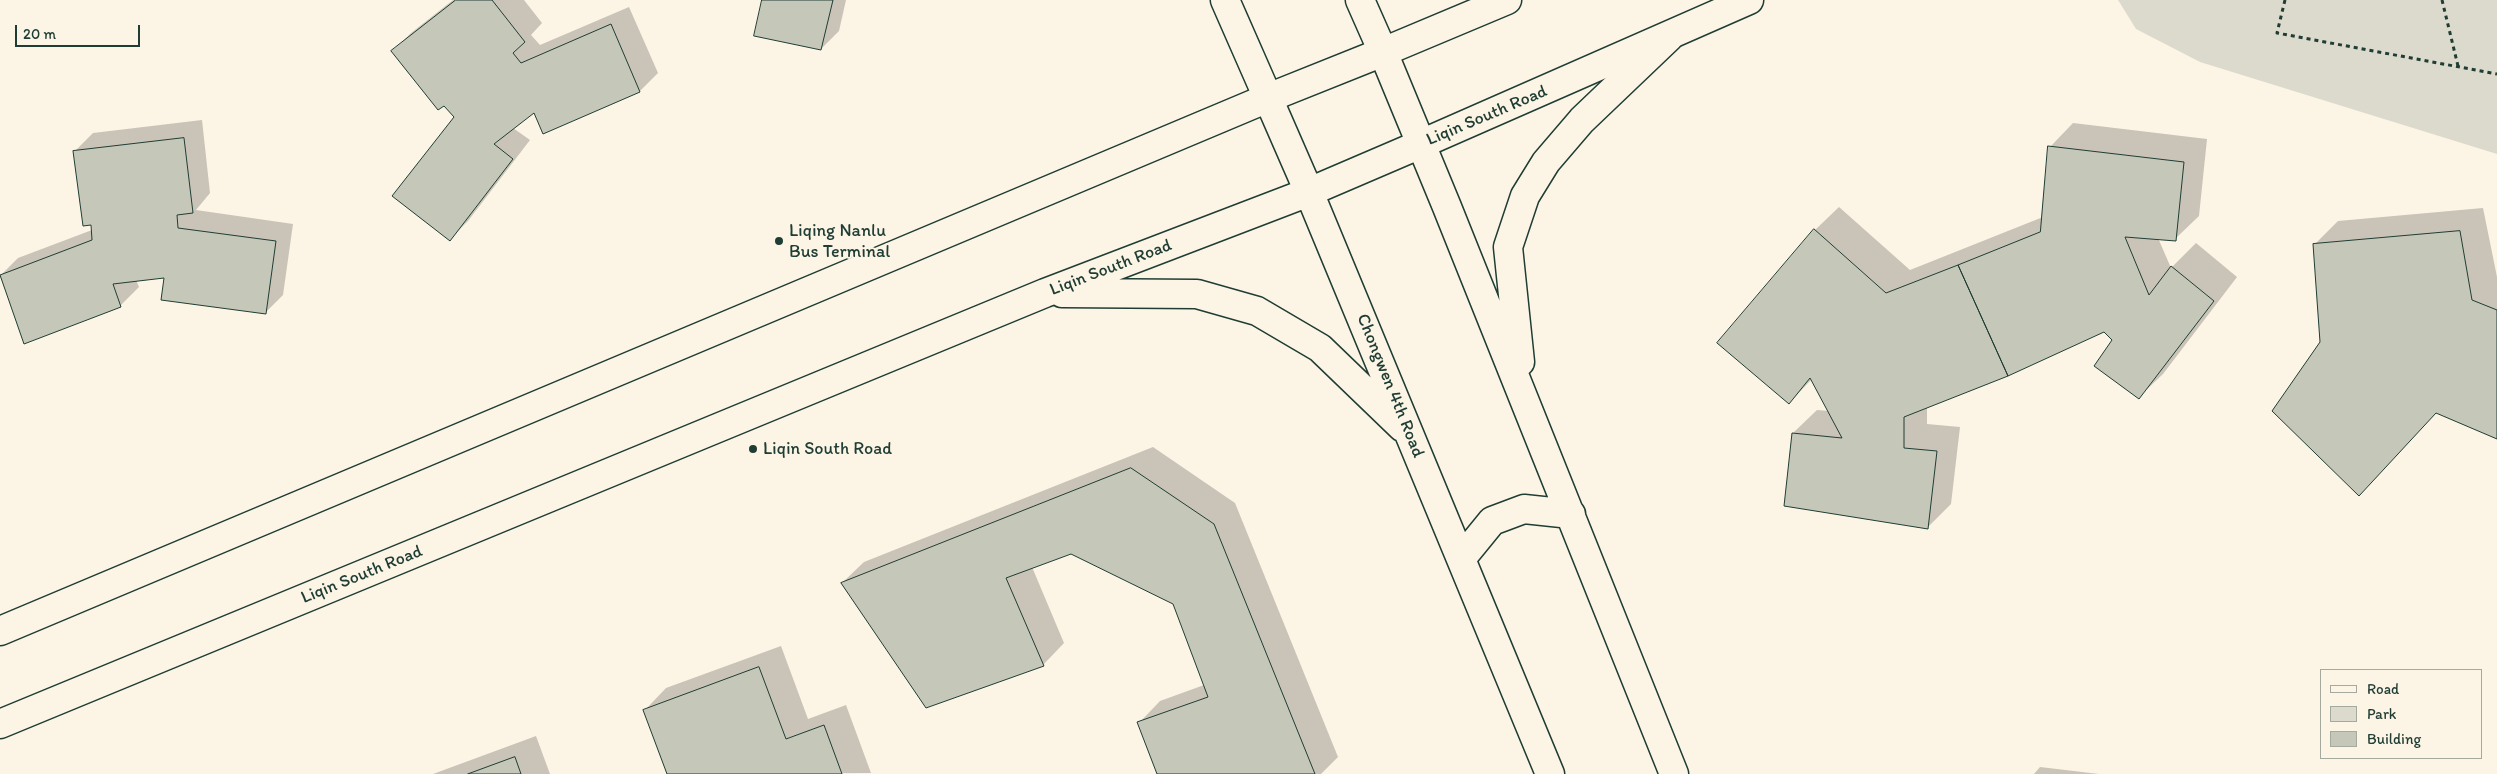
<!DOCTYPE html>
<style>
body{margin:0}
#map{position:relative;width:2497px;height:774px;overflow:hidden;background:#fcf5e5;font-family:Itim,sans-serif}
canvas{display:block}
.legend{position:absolute;left:2320px;top:669px;width:162px;height:90px;box-sizing:border-box;background:#fcf5e5;border:1px solid #a4ab9e;margin:0;padding:6px 9px;list-style:none;font-size:15px;color:#1f3d34}
.legend li{display:flex;align-items:center;gap:10px;height:25px}
.legend b{width:25px;border:1px solid #a4ab9e}
.scale{position:absolute;left:15px;top:25px;width:125px;height:22px;box-sizing:border-box;border:2px solid #1f3d34;border-top:0;padding-left:6px;font-size:15px;line-height:18px;white-space:nowrap;color:#1f3d34;-webkit-text-stroke:4px #fcf5e5;paint-order:stroke}
</style>
<div id="map">
<canvas width="2497" height="774"></canvas>
<ul class="legend">
<li><b style="height:6px;background:#fcf5e5"></b>Road</li>
<li><b style="height:14px;background:#dcdacc"></b>Park</li>
<li><b style="height:14px;background:#c5c7b9"></b>Building</li>
</ul>
<div class="scale">20 m</div>
</div>
<script>
const c = document.querySelector('canvas').getContext('2d');
c.lineJoin = 'round';
function fillPath(path, color) { c.fillStyle = color; c.fill(path, 'evenodd'); }
function stroke(path, color, width, dash) { c.strokeStyle = color; c.lineWidth = width; c.lineCap = dash ? 'butt' : 'round'; c.setLineDash(dash || []); c.stroke(path); }
function drawText(font, color, halo, rows, align = 'center') {
  c.font = font + ' Itim,sans-serif'; c.lineWidth = 4; c.setLineDash([]); c.textBaseline = 'middle'; c.strokeStyle = halo; c.fillStyle = color; for (const [text, x, y, turn = 0] of rows) {
    c.save(); c.translate(x, y); c.rotate((+turn || 0) * Math.PI / 180); c.textAlign = isNaN(turn) ? turn : align; if (halo) c.strokeText(text, 0, 0); c.fillText(text, 0, 0); c.restore();
  }
}
fillPath(new Path2D(`
 M2118,0H2497V154L2200,62L2136,29Z`), '#dcdacc');
fillPath(new Path2D(`
 M453,0H524L542,23L531,35L540,45L629,7L658,73L640,91L544,132L535,111L513,128L530,140L468,221L450,239L455,117L393,51L411,33Z
 M763,0H846L839,31L821,49Z
 M202,120L210,193L196,210L293,224L283,295L265,313L165,277L136,280L139,287L121,305L25,342L0,276L18,258L92,230L75,151L93,133Z
 M2073,123L2207,139L2199,216L2175,239L2158,238L2171,268L2196,243L2237,277L2163,374L2139,397L2113,340L2104,331L1927,407V424L1960,427L1951,504L1927,528L1793,433L1817,410L1829,411L1812,379L1789,403L1815,230L1839,207L1910,270L2043,217L2050,147Z
 M2483,208L2497,277V438L2437,412L2359,495L2321,343L2314,245L2338,221Z
 M1153,447L1235,503L1338,757L1321,774H1159L1139,723L1160,701L1204,685L1174,603L1071,552L1032,567L1064,643L1043,665L842,583L864,562Z
 M781,646L808,719L846,705L871,773L668,774L645,710L666,688Z
 M536,736L550,774H433Z
 M2040,767L2099,774H2034Z`), '#0003');
const building = new Path2D(`
 M456,0H492L525,42L513,53L521,63L611,24L640,92L543,134L534,113L494,144L513,159L450,241L392,196L454,117L444,106L438,110L391,51Z
 M762,0H833L821,50L754,36Z
 M184,138L193,213L177,215L178,228L276,241L266,314L161,300L164,278L113,284L121,307L24,344L0,275L92,240L91,225L83,226L73,151Z
 M2048,146L2184,162L2176,241L2125,237L2149,295L2171,266L2214,301L2139,399L2094,366L2112,340L2104,332L2008,376L1958,265L2040,232Z
 M1814,229L1886,293L1958,265L2008,376L1904,417V448L1937,451L1928,529L1784,506L1792,433L1842,438L1810,378L1789,404L1717,343Z
 M2460,231L2472,300L2497,310V439L2436,413L2359,496L2272,411L2320,342L2313,244Z
 M1131,468L1214,524L1315,774H1157L1137,722L1208,697L1173,604L1071,554L1006,578L1044,666L926,708L841,583Z
 M759,667L786,739L824,725L842,774H667L643,710Z
 M515,757L521,774H468Z`);
fillPath(building, '#c5c7b9');
stroke(building, '#1f3d34', 1);
const tertiary = new Path2D(`
 M1225,0L1268,98
 M1360,0L1383,52L1507,0
 M1421,144L1749,0`);
const secondary = new Path2D(`
 M1268,98L1309,192L1550,774
 M1062,293L1197,294L1257,311L1320,348L1402,427
 M1520,362L1508,247L1525,196L1546,162L1582,120L1669,37
 M1461,559L1492,521L1524,509L1571,514
 M0,631L1268,98L1383,52L1447,207L1674,774
 M0,724L1045,293L1309,192L1421,144`);
stroke(tertiary, '#1f3d34', 31);
stroke(secondary, '#1f3d34', 31);
stroke(new Path2D(`
 M2285,0L2277,33L2497,74
 M2442,0L2458,66`), '#1f3d34', 3, [4, 4]);
stroke(tertiary, '#fcf5e5', 28);
stroke(secondary, '#fcf5e5', 28);
for (const [x, y, r, color] of [
 [779,241,5,"#1f3d34"],
 [753,449,5,"#1f3d34"]
]) { const dot = new Path2D(); dot.arc(x, y, r, 0, 2 * Math.PI); c.fillStyle = color; c.fill(dot); stroke(dot, '#fcf5e5', 2); }
drawText('18px', '#1f3d34', '#fcf5e5', [
 ["Liqin South Road",1487,116,-23],
 ["Liqin South Road",1111,268,-21],
 ["Chongwen 4th Road",1390,386,68],
 ["Liqin South Road",362,575,-22]
]);
drawText('18px', '#1f3d34', '#fcf5e5', [
 ["Liqing Nanlu",789,231],
 ["Bus Terminal",789,252],
 ["Liqin South Road",763,449]
], 'left');
</script>
